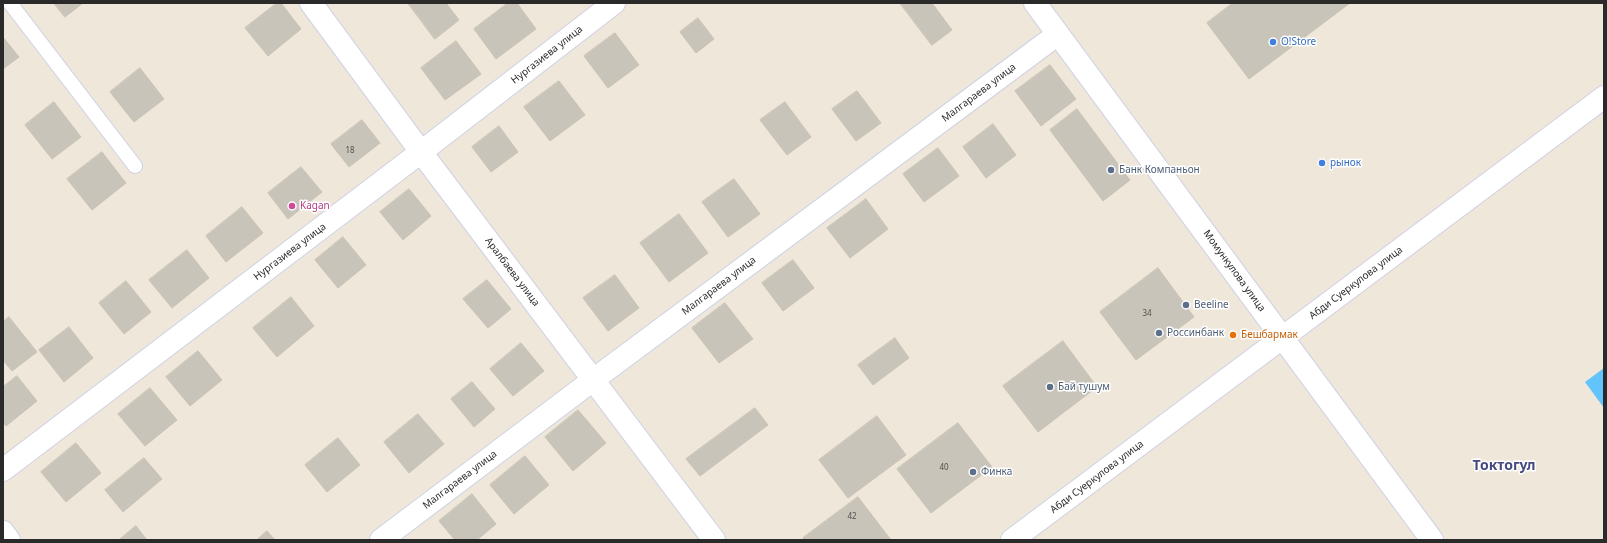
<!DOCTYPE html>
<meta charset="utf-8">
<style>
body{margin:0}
#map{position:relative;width:1607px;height:543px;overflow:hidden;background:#eee7da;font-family:"Noto Sans",sans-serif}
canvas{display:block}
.frame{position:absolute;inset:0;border:4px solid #2a2a2a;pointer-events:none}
</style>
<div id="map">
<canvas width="1607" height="543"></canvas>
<div class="frame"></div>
</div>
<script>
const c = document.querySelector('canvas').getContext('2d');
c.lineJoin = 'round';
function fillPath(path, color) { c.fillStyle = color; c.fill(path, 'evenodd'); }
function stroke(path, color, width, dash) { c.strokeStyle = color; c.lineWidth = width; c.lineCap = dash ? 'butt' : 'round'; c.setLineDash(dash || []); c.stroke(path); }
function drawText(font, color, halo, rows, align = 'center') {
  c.font = font + ' "Noto Sans",sans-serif'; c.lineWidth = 3; c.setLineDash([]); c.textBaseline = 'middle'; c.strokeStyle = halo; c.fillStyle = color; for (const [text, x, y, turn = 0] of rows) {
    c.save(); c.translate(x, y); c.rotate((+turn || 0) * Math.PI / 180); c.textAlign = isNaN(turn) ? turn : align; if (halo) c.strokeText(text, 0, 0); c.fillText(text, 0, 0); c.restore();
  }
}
fillPath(new Path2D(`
 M1604,368V408L1585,382Z`), '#62c4fa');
const building = new Path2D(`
 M54,3H83L65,17Z
 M277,3H281L301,29L268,56L245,28Z
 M408,3H446L459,20L435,39Z
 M508,3H517L536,29L496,59L474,29Z
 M900,3H932L952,30L932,45Z
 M1233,3L1305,4L1350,3L1249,79L1207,23Z
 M698,18L714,39L696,53L680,32Z
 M615,33L639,65L608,88L584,56Z
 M3,37L19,57L3,69Z
 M456,41L481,74L445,100L421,68Z
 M1050,65L1076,99L1041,126L1015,91Z
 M140,68L164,99L134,122L110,92Z
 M559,81L585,115L550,141L524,107Z
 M857,91L881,123L856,141L832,109Z
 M54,102L81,137L52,159L25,125Z
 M785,102L811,137L787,155L760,120Z
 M1077,109L1130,180L1103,201L1050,130Z
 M362,120L380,143L349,167L331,144Z
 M993,124L1016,155L986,178L963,147Z
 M499,126L518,152L491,172L472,147Z
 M938,148L959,176L924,202L903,174Z
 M102,152L126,183L92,210L67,179Z
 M301,167L322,192L288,219L268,193Z
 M734,179L760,214L728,237L702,202Z
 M409,189L431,216L403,240L380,212Z
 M866,199L888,229L850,258L827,228Z
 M242,207L263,233L226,262L206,236Z
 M679,214L708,253L669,282L640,243Z
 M343,237L366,265L338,288L315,260Z
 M187,250L209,278L172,308L149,280Z
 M793,260L814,288L783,311L762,283Z
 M1158,268L1194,317L1136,360L1100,312Z
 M615,275L639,308L608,331L583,298Z
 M487,280L511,309L488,328L463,299Z
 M126,281L151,312L124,334L99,303Z
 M291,297L314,326L277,357L253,328Z
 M725,303L753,339L719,363L692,328Z
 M9,317L37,352L12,371L3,360V322Z
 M69,327L93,358L64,382L39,350Z
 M895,338L909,358L873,385L858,365Z
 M1063,341L1097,387L1038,432L1003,386Z
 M521,343L544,371L513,396L490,369Z
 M198,351L222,380L190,406L166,377Z
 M17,376L37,401L6,426L3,422V387Z
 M472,382L495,409L474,427L451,399Z
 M150,388L177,420L145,446L118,414Z
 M755,408L768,425L700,476L686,459Z
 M578,410L606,443L573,471L545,437Z
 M418,414L444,444L409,473L384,442Z
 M877,416L906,455L848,498L819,460Z
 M958,423L992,467L931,513L897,469Z
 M338,438L360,465L327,492L305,465Z
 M76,443L101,473L66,502L41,472Z
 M525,456L549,485L514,514L490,485Z
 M144,458L162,479L123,512L105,490Z
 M472,494L496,524L477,540H455L439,521Z
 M858,497L891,540H805L803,538Z
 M136,526L147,540H119Z
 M267,531L275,540H257Z`);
fillPath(building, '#c9c4ba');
stroke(building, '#c9c3b4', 1);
const lane = new Path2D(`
 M10,3L135,166`);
const street = new Path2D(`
 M311,3L421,152L714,540
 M3,470L421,152L614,3
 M3,532L9,540
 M381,540L593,380L1058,34`);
const secondary = new Path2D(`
 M1035,3L1432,540
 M1012,540L1604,97`);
stroke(lane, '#cfd1e4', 16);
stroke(street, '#cfd1e4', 24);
stroke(secondary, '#cfd1e4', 24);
stroke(lane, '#fff', 14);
stroke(street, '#fff', 22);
stroke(secondary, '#fff', 22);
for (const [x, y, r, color] of [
 [1273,42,4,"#3f7fe0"],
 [1322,163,4,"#3f7fe0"],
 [1111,170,4,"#5c6f8a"],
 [292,206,4,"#d1479c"],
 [1186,305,4,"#5c6f8a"],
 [1159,333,4,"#5c6f8a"],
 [1233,335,4,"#e8710a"],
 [1050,387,4,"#5c6f8a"],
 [973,472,4,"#5c6f8a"]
]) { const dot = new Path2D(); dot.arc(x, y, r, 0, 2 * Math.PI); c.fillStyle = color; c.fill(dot); stroke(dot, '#fff', 1.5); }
drawText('8px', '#52504e', null, [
 ["18",350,151],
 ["34",1147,314],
 ["40",944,468],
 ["42",852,517]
]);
drawText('10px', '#366cbe', '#fff', [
 ["O!Store",1281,42],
 ["рынок",1330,163]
], 'left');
drawText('10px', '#2a2a2a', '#fff', [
 ["Нургазиева улица",547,55,-38],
 ["Малгараева улица",979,93,-37],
 ["Нургазиева улица",290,252,-37],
 ["Момункулова улица",1234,271,54],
 ["Аралбаева улица",512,272,53],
 ["Абди Суеркулова улица",1356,283,-37],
 ["Малгараева улица",719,286,-37],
 ["Абди Суеркулова улица",1097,477,-37],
 ["Малгараева улица",460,480,-37]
]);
drawText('10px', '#4e5e75', '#fff', [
 ["Банк Компаньон",1119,170],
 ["Beeline",1194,305],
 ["Россинбанк",1167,333],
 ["Бай тушум",1058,387],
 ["Финка",981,472]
], 'left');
drawText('10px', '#b23c85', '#fff', [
 ["Kagan",300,206]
], 'left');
drawText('10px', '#c56008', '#fff', [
 ["Бешбармак",1241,335]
], 'left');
drawText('bold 14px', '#464b7f', '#fff', [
 ["Токтогул",1504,466]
]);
</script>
